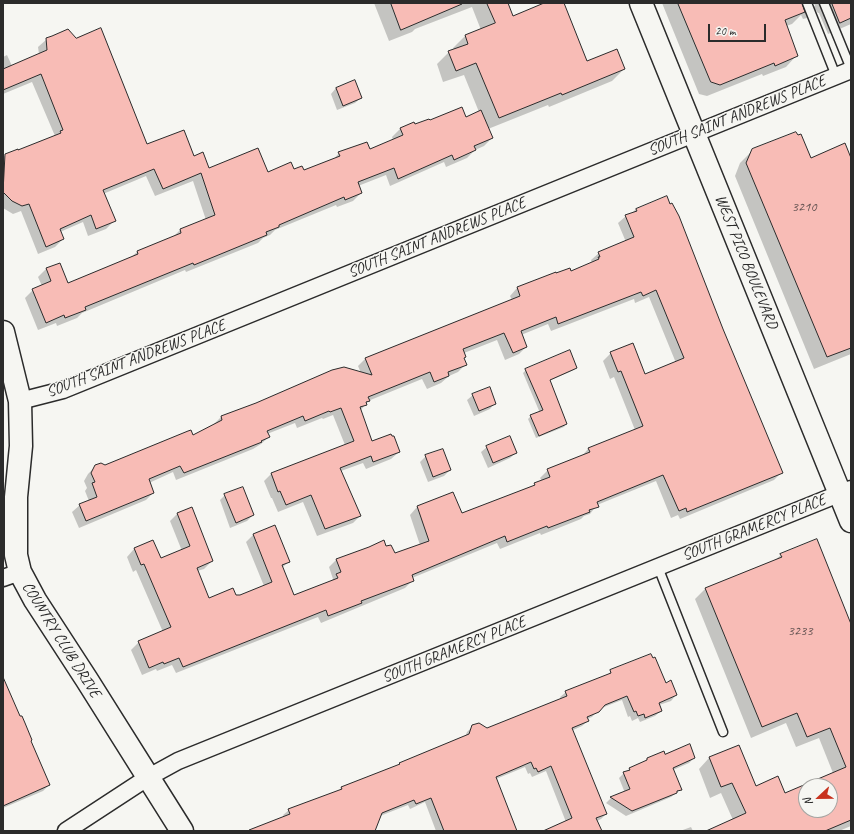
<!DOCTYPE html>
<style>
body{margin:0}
#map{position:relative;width:854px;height:834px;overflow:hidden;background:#f6f6f2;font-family:Caveat,sans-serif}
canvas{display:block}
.frame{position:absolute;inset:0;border:4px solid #2b2b2b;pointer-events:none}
.north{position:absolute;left:798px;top:778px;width:40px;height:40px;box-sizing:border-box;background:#f6f6f2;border:1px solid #a5a5a2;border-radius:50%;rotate:248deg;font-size:11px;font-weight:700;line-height:16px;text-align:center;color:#2b2b2b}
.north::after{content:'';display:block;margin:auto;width:14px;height:18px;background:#c8321e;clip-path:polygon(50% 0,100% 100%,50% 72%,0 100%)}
.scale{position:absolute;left:708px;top:24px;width:58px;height:18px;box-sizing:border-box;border:2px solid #2b2b2b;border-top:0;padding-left:5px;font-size:12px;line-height:14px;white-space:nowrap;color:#2b2b2b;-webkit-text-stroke:3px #f6f6f2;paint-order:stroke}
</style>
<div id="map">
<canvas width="854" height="834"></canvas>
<div class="frame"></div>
<div class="north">N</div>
<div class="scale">20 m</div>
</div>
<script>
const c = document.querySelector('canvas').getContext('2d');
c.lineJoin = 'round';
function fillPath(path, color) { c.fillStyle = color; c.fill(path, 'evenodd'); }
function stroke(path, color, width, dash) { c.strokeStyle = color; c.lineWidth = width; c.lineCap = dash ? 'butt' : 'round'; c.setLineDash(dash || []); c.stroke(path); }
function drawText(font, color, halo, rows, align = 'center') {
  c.font = font + ' Caveat,sans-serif'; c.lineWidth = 3; c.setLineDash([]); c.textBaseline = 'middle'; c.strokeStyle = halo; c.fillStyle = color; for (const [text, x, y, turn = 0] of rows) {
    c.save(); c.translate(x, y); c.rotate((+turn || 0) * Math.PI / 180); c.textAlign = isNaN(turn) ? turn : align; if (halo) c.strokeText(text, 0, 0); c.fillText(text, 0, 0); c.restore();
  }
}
fillPath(new Path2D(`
 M374,3H507L512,17L547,3H562L587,62L624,69L612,81L549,107L548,105L488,129L492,138L484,146L475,150L467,158L446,167L444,162L390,186L386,175L358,186L361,193L353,201L337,207L336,205L275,230L270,235L263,238L258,243L186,272L185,270L82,313L77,318L57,326L56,323L38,330L25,298L33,290L42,286L38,277L46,269L59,264L67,284L130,258L137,252L173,237L180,230L206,220L193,181L155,196L146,176L103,194L115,220L106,229L88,236L83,222L60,232L63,239L55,247L38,254L21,211L13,214L3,208V156V157L6,155L18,151L55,136L32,82L3,94V57L7,55L12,66L39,54L38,47L47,39L147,145L194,157L208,169L267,173L303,171L333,160L339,153L369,150L393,140L392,137L400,129L413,124L414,126L429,121L465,118L479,112L464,75L443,82L437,64L449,52L454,50L453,48L465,36L481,30L472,7L415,29L412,32L389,41Z
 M662,3H811L813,7L815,6L814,3H851V24L828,34L819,13H818L815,9L807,18L803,19L801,15L792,24L786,26L797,55L786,67L763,76L762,74L707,96L699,94Z
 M354,81L361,98L355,103L337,110L331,94L336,88Z
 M753,150L810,159L851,155V354L814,369L735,176L740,163Z
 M636,209L722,330L782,472L774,480L680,519L678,515L671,518L656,481L597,505L590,514L584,516L581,519L541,535L540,533L500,549L497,543L412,578L413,580L405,588L321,623L318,617L176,673L172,665L157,671L156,669L142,675L131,650L139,642L163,632L136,570L133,572L127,557L134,549L152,541L160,560L182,551L170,521L177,514L191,508L212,561L204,569L197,571L209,599L240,596L264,586L246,542L253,535L289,561L282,568L293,596L330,582L333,579L329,567L336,560L370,548H386L394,554L420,545L410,515L417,507L452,493L462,515L532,487L535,484L542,481L540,478L548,470L581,457L588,449L635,430L614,377L610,379L603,361L611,353L645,375L676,363L649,297L635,303L634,299L551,331L548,324L521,335L526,347L519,354L505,360L497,340L464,353L463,358L466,364L458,372L449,376L441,383L427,389L422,379L368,401L366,403V404L360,411L371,442L399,452L391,459L366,469L363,463L341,471L360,516L353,523L317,536L303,502L278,512L272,498H271L264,481L271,474L345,445L333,415L323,419L322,418L297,428L295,423L267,434L269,437L261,444L253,449L176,480L173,472L149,483L153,493L146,500L79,528L72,512L80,505L89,501L85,491L87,488L84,481L88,474L96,466H105L192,436L214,425V424L221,417L361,373L358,366L366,358L512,300L510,296L517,288L570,272L592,263L591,260L599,253L626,242L618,223L626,216L632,213Z
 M576,368L574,370L549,381L566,424L564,427L536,438L528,419L531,416L540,413L523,373L526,370Z
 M473,395L495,403L490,409L474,416L467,400Z
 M487,447L516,453L510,458L488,468L481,452Z
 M426,456L450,470L444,476L428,482L420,462Z
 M225,495L253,515L247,521L230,528L220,500Z
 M781,555L851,626V826L839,831H707L733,820L721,793L710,798L699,769L709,758L738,746L755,787L784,794L833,773L819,738L796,747L786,723L751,738L695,599L706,588L775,560ZM806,786H830V810H806Z
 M611,671L665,684L676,695L671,701L659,705L661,711L655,716L640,722L638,718L632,721L630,716L628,717L622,700L599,709L592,717L587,719L588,721L582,726L571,731L606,814L601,819L597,821L599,831H544L566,822L546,771L532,777L530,773L528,774L525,767L496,779L514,831H436L425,802L410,809L408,805L380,816L374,831H261L284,817L283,815L289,810L339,791L341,788L397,767L400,764L465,737L467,732L473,726L487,729L561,699L560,697L566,692L607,676Z
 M3,680L49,785L43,791L3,808Z
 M664,755L694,758L689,763L673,770L680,789L675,794L671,797L626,816L606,803L611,798L625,793L619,778L624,773L630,769L643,763L647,759Z
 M691,827L693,831H680Z`), '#0003');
const building = new Path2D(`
 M391,3H462V4L401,30Z
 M487,3H508L513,16L544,3H564L587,61L617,49L625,69L562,95L561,93L499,118L476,63L456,71L448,51L468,44L465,35L495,23Z
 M678,3H802L805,12L785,20L798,56L775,66L774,63L720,85L711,82Z
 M832,3H851V18L840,23Z
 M101,28L147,144L184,130L194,156L203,152L209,168L258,148L268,172L291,162L294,169L302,166L304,170L340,156L338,152L367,142L370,149L403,135L400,128L414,122L415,124L429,119L430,120L462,107L466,117L481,110L493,138L474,146L476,150L454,160L452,155L398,179L394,168L358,182L362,193L345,200L344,197L279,225V227L266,232L267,235L194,265L193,263L85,307L86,310L65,318L64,315L46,323L32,289L51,281L46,268L60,263L68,283L138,254L137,251L181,233L180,229L215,215L201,173L163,189L154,169L103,190L116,221L96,229L91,215L60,229L64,239L46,247L29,204L22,206L12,201L3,192L5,154L18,149V150L61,133L60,131L63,130L41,74L3,90V69L47,50L46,38L52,36L68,29L76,38Z
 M355,80L362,98L343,106L336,88Z
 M796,132L798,135L801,134L811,158L845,143L851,158V348L827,357L746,163L752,149Z
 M667,196L670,204L672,203L679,216L723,329L783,473L687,512L686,508L679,511L663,475L597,502L599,507L589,510L590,512L548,528L547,526L507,542L505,536L412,575L414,581L361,601L362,603L328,616L326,610L183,667L179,658L164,664L163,662L149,668L138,641L171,627L144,564L141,565L134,548L153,540L161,558L190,546L177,513L192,507L213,561L197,568L209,598L233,588L236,595H240L272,582L253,534L275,525L290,562L282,565L294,595L338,578L336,574L341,572L336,559L369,547L384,540L386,546L391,545L395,553L429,541L417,506L453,492L462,513L535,485L534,483L550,477L547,469L590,452L588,448L643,426L621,371L618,372L610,352L633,343L645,374L684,358L656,290L643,296L641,292L558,324L556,317L521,331L527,347L513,353L504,333L463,349L466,357L464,358L467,365L448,372L449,376L434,382L430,372L368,397L370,401L366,402L367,405L360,407L372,441L391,434L392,436H394L400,452L373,462L371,456L340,468L361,516L325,529L311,495L286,505L280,491L278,492L271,473L354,441L341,408L330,412L329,411L305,421L303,416L267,431L270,437L261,441L262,442L184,473L180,466L149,479L154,493L86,521L79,504L97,497L92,483L95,482L91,473L95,465L101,463L105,465L188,431L191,430L193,435L222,420L221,416L256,403L332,370L344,367L372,375L365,358L520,296L517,287L556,272V273L570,268L571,271L599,259L598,257H600L598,252L634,237L625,215L637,211L636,209Z
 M570,350L577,368L550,380L567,424L539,436L530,415L543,410L525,369Z
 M490,387L496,404L479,411L472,394Z
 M510,436L517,453L493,463L486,446Z
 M443,449L451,470L433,477L425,455Z
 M243,487L254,515L236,523L224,494Z
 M817,539L851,624V820L825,831H706L746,813L732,783L721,787L709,757L739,745L756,786L778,776L785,793L846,767L830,728L807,737L797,713L762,727L705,588L782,557L780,554ZM806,786H830V810H806Z
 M651,654L653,658L655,657L666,683L671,680L677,695L659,703L662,711L645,718L644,714L638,716L636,711L634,712L627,696L605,705L599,712L587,717L589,721L572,728L607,814L596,818L602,831H543L572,818L551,766L538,772L536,768L534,769L531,762L496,777L517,831H444L431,798L416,804L414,800L382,813L375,831H249V830L290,814L288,809L342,789L341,787L400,764L399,763L469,734L472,725L479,723L487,728L567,696L565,691L611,673L610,670Z
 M3,677L20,716H22L25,723L32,740L31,741L50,785L3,806Z
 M690,744L695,758L673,768L682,790L677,791V793L632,811L610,797L630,789L623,772L630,770L629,768L647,760V758L664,751L665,754Z`);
fillPath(building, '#f8bcb6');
stroke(building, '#2b2b2b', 1);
const lane = new Path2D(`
 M807,3L836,76
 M824,3L851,69
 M658,567L723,732`);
const street = new Path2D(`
 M20,401L63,390L851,70
 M3,578L20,572
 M66,831L147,778L178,761L851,489`);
const secondary = new Path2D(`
 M641,3L851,521
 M3,332L20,401L21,446L16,497V555L20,572L35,600L87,680L182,831`);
stroke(lane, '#2b2b2b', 11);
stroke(street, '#2b2b2b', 19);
stroke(secondary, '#2b2b2b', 25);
stroke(lane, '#f6f6f2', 8);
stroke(street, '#f6f6f2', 16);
stroke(secondary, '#f6f6f2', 22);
drawText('14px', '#5e4f4e', null, [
 ["3210",804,207],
 ["3233",800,631]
]);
drawText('16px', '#2b2b2b', '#f6f6f2', [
 ["SOUTH SAINT ANDREWS PLACE",737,116,-22],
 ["SOUTH SAINT ANDREWS PLACE",437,238,-22],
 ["WEST PICO BOULEVARD",746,262,68],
 ["SOUTH SAINT ANDREWS PLACE",136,359,-21],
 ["SOUTH GRAMERCY PLACE",754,528,-22],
 ["COUNTRY CLUB DRIVE",61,640,58],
 ["SOUTH GRAMERCY PLACE",454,650,-22]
]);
</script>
